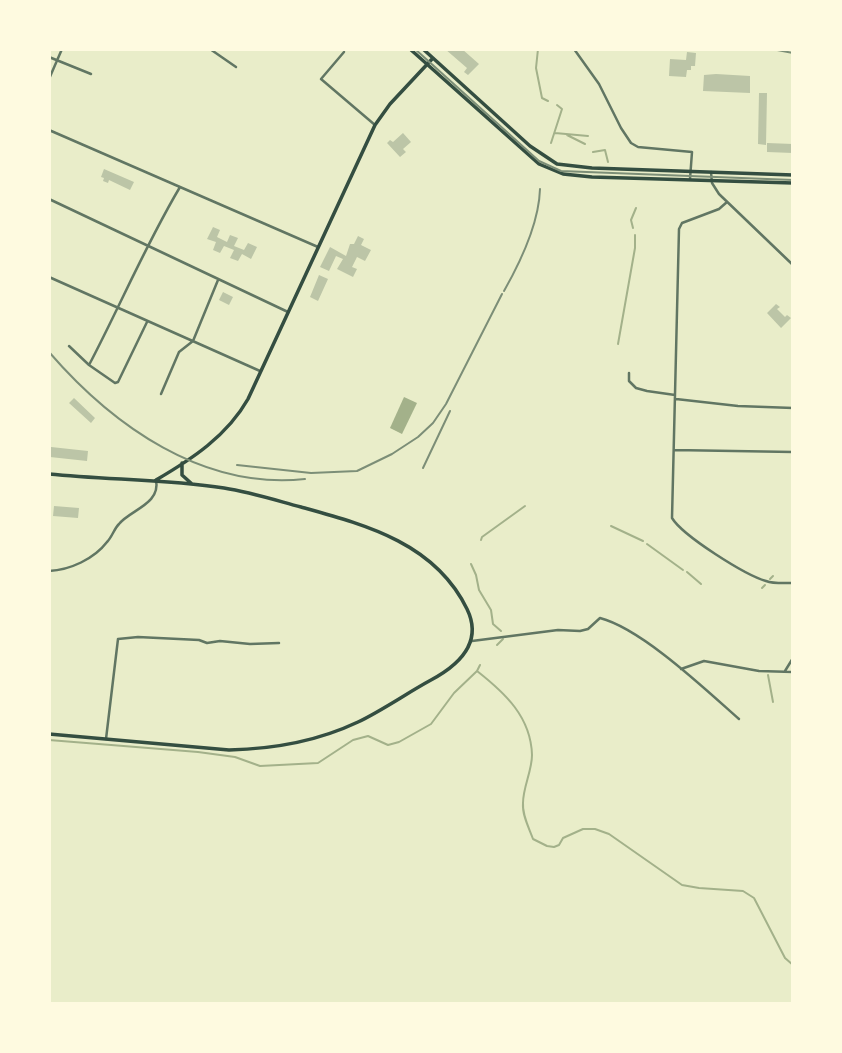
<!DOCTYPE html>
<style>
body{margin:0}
#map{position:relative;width:842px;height:1053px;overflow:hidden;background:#e9edc9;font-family:"Open Sans",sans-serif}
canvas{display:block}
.frame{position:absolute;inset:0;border:51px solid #fefae0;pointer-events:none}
</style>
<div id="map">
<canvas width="842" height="1053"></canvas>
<div class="frame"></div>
</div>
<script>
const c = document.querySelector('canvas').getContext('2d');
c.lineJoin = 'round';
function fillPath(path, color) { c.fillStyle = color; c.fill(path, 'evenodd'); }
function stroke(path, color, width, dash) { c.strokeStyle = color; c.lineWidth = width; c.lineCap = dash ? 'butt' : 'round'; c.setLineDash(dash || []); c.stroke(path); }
fillPath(new Path2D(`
 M404,397L417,403L402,434L390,428Z`), '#a3b18a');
stroke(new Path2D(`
 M538,49L536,68L542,98L548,101
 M555,133L588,136
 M567,135L585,144
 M551,143L562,109L557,105
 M593,152L605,150L608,162
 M633,228L631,220L636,208
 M618,344L635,248V235
 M611,526L643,541
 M481,540L482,537L525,506
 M647,544L683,570
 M471,564L476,575L479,590L491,610L493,624L501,631
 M687,572L701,584
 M770,579L773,576
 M762,588L765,585
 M497,645L503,639
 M477,671C505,693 531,717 532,755C532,771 523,787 523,803C522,815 529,828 533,839L547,846L554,847L559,845L563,838L583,829H595L609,834L682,885L699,888L743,891L754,898L785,958L793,965
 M768,675L773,702
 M49,740L198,752L235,757L260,766L318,763L353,740L368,736L388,745L399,742L431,724L454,693L477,671L480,665`), '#a3b18a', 2);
fillPath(new Path2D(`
 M445,49H462L479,64L468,75L464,72L467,68Z
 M687,52L696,53L695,66H691V70H687L686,77L669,76L670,59L686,60Z
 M716,74L750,76V93L703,91L704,75Z
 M759,93H767L766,145L758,144Z
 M403,133L411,142L403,149L406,152L400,157L387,143L390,140L393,142Z
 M767,143L793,144V153L767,152Z
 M104,169L134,182L130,190L109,180L108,183L103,181L104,178L101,177Z
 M213,227L220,230L217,237L227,242L230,235L238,238L234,246L244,250L248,243L257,247L251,259L242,254L238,261L230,258L234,250L224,246L220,253L213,250L216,242L207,239Z
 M358,236L364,239L361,245L371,250L365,261L357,257L352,267L357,269L353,277L337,269L343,259L336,256L329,271L320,267L330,247L346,256L350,244H354Z
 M319,275L328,279L318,301L310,297Z
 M223,292L233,297L229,305L219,300Z
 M776,304L780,307L777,309L785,317L787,315L791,318L781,328L767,313Z
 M74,398L95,418L91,423L69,403Z
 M51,447L88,451L87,461L50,457Z
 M54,506L79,508L78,518L53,516Z`), '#bcc5a7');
stroke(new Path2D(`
 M210,49L236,67
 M574,49L599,84L621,128L631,143L638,147L692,152L690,179
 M344,52L321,79L375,125
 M49,57L91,74
 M49,79L62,49
 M49,130L318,247
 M711,172L712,183L719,194L793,265
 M49,199L288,312
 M727,202L719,209L682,223L679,229L672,518C683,536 745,575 766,581C774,584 784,583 793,583
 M49,277L260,371
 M69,346L89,365L115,383L118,382L147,322
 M89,365C120,306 146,244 180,187
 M629,373V381L636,388L647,391L675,395
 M161,394L179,352L193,341L218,280
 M676,399L738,406L793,408
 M674,450L793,452
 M49,571C70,570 94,559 107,542C112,537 114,529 119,524C130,510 161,504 156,480
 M472,641L558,630L580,631L588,629L600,618C642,629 705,689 739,719
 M681,669L704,661L759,671L793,672
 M785,671L793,658
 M106,739L118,639L138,637L199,640L207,643L220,641L250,644L279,643`), '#617663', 2.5);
stroke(new Path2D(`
 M410,49L539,164L563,174L592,177L793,183
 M423,49L530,146L557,164L592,168L793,175
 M182,463V475L192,484
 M49,474C107,480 166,479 224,488C250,492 275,500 301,507C366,525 435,543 467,609C483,642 459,665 431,680C407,693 383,710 358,722C318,741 272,749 229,750L49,734
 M156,480C192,459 227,436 248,399L375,125L390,104L433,58`), '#344e41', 3.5);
stroke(new Path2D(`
 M415,49L539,161L561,171L793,180`), '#7c8e77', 2);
stroke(new Path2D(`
 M772,49L793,53
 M504,291C521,261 539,224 540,189
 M49,352C113,426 203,490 305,479
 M237,465L311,473L357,471L392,454L418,437L433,423L446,404L502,294
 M423,468L450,411`), '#7c8e77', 2);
</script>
